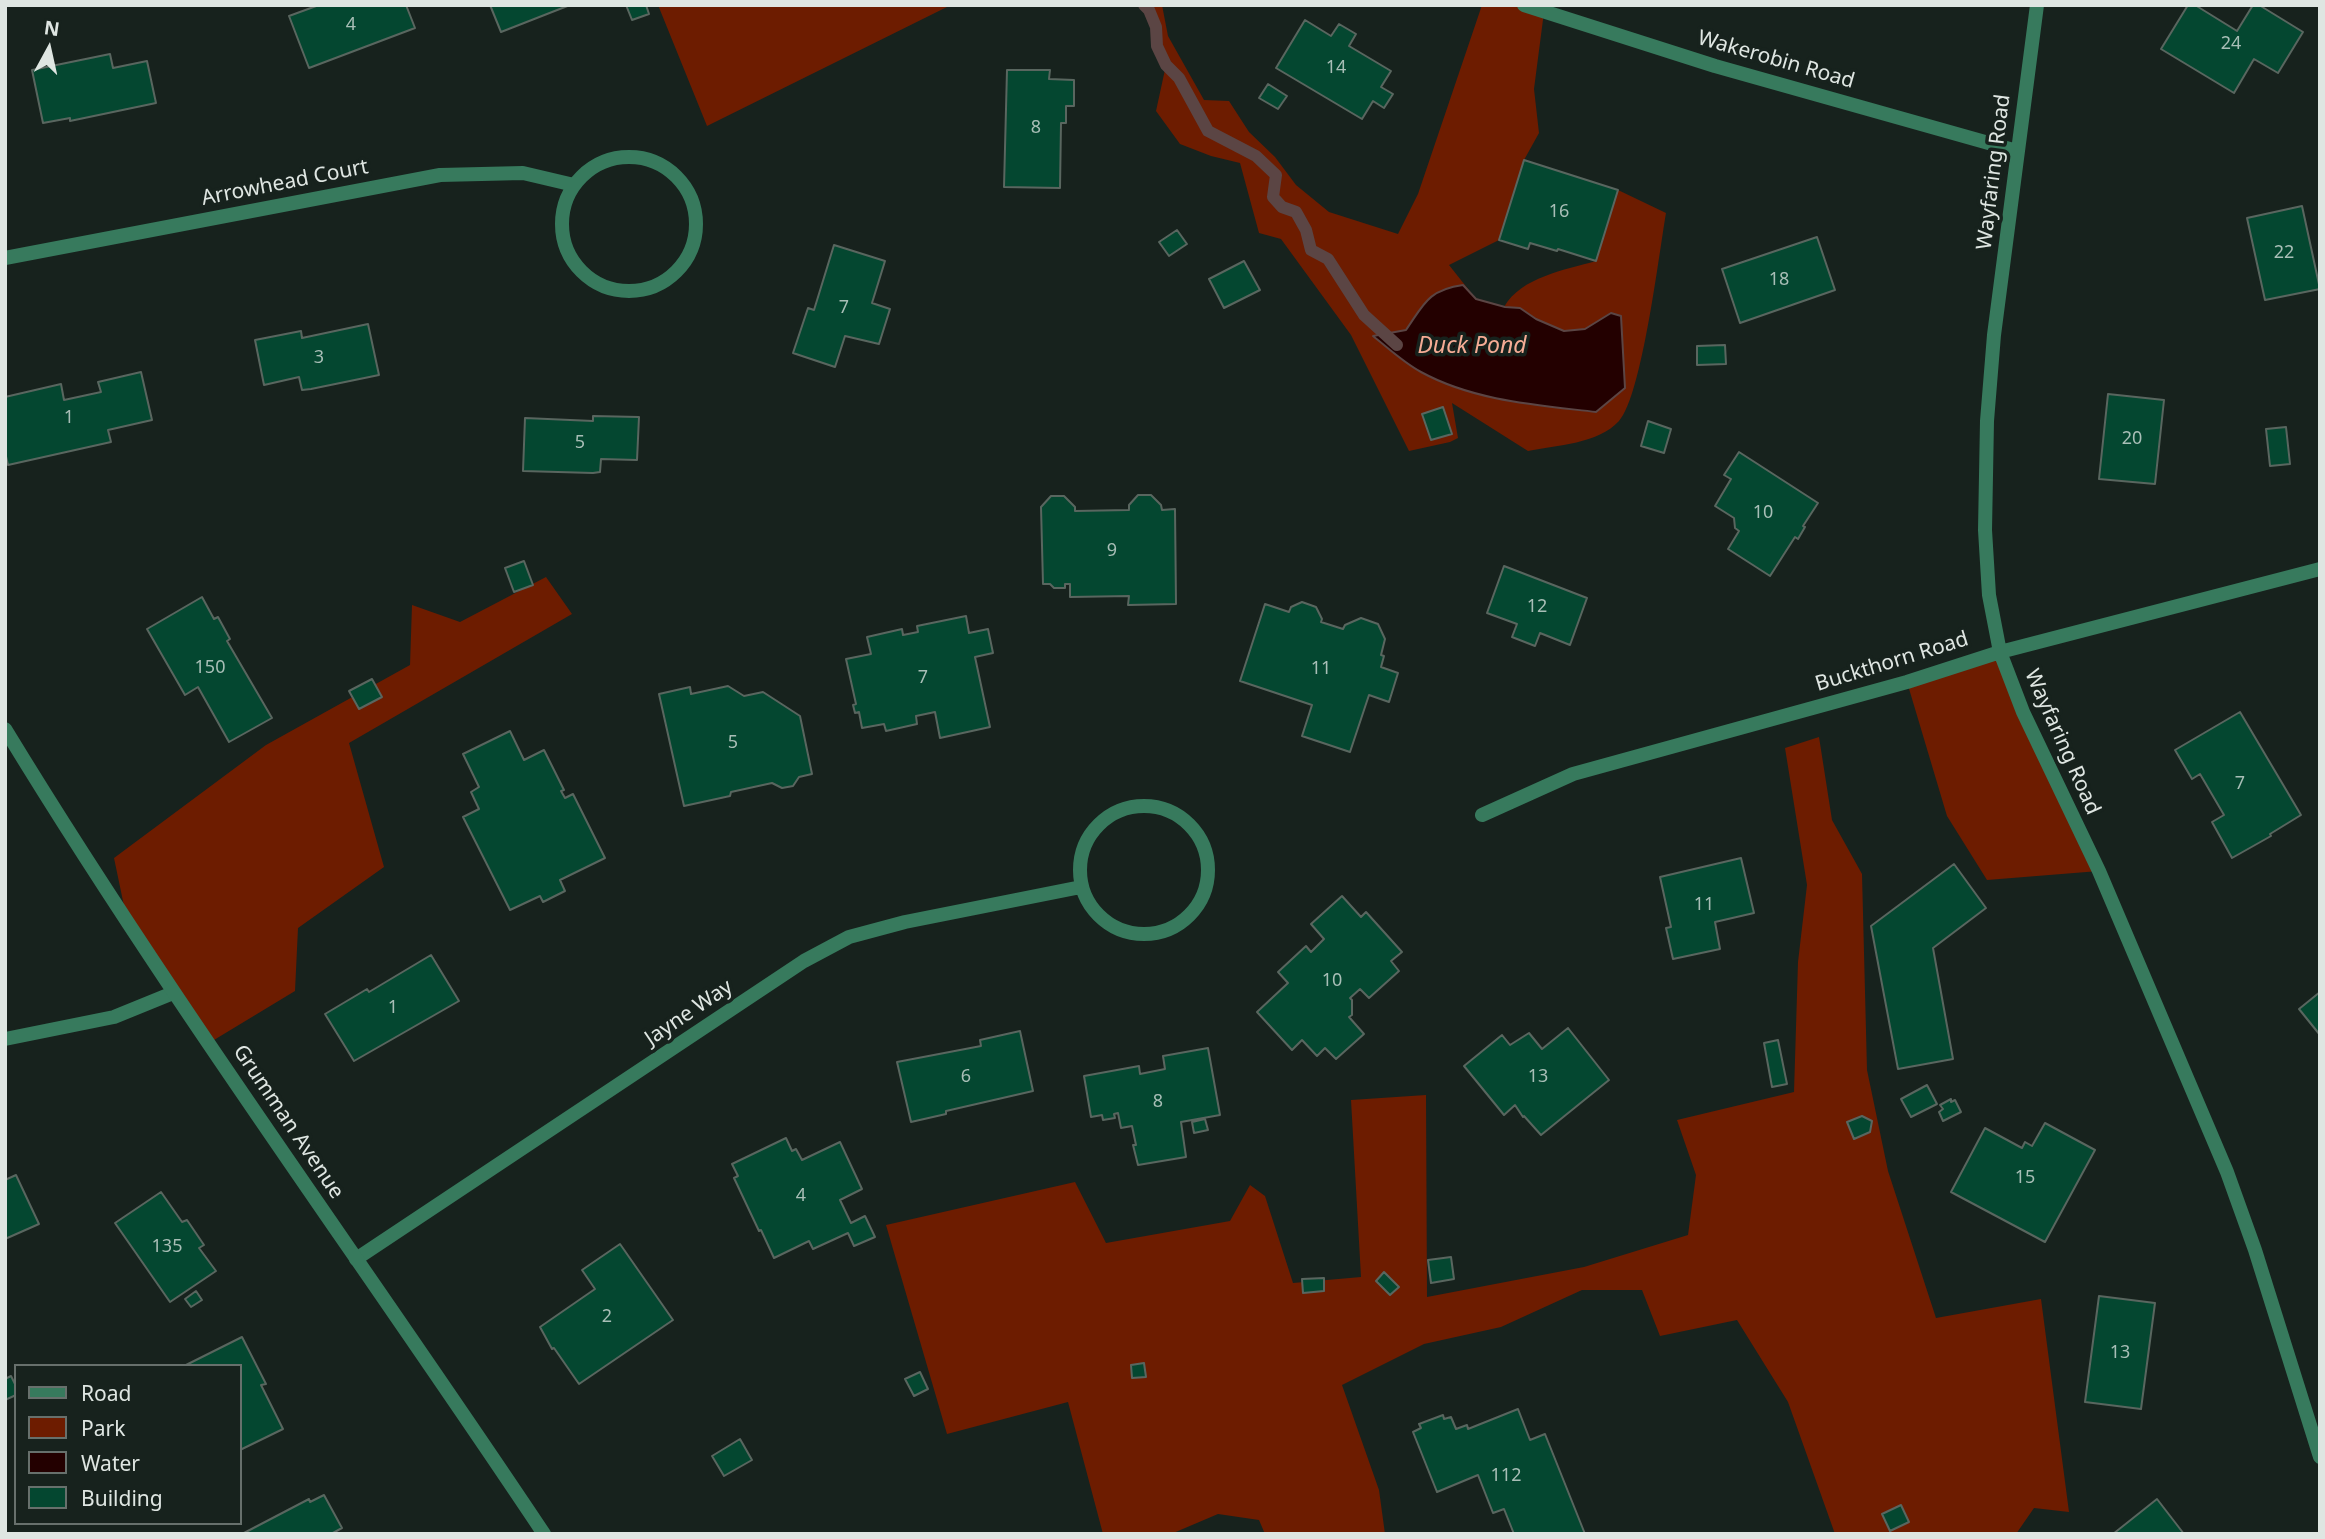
<!DOCTYPE html>
<style>
body{margin:0}
#map{position:relative;width:2325px;height:1539px;overflow:hidden;background:#17221d;font-family:"Noto Sans",sans-serif}
canvas{display:block}
.frame{position:absolute;inset:0;border:7px solid #dfe6e2;pointer-events:none}
.legend{position:absolute;left:14px;top:1364px;width:228px;height:161px;box-sizing:border-box;background:#17221d;border:2px solid #67706c;margin:0;padding:9px 12px;list-style:none;font-size:21px;color:#dfe6e2}
.legend li{display:flex;align-items:center;gap:14px;height:35px}
.legend b{width:35px;border:2px solid #67706c}
.north{position:absolute;left:14px;top:14px;width:70px;height:70px;-webkit-text-stroke:5px #17221d;paint-order:stroke;rotate:8deg;font-size:19px;font-weight:700;line-height:28px;text-align:center;color:#dfe6e2}
.north::after{content:'';display:block;margin:auto;width:24px;height:32px;background:#dfe6e2;clip-path:polygon(50% 0,100% 100%,50% 72%,0 100%)}
</style>
<div id="map">
<canvas width="2325" height="1539"></canvas>
<div class="frame"></div>
<ul class="legend">
<li><b style="height:9px;background:#377a5d"></b>Road</li>
<li><b style="height:19px;background:#6d1c00"></b>Park</li>
<li><b style="height:19px;background:#230000"></b>Water</li>
<li><b style="height:19px;background:#044730"></b>Building</li>
</ul>
<div class="north">N</div>
</div>
<script>
const c = document.querySelector('canvas').getContext('2d');
c.lineJoin = 'round';
function fillPath(path, color) { c.fillStyle = color; c.fill(path, 'evenodd'); }
function stroke(path, color, width, dash) { c.strokeStyle = color; c.lineWidth = width; c.lineCap = dash ? 'butt' : 'round'; c.setLineDash(dash || []); c.stroke(path); }
function drawText(font, color, halo, rows, align = 'center') {
  c.font = font + ' "Noto Sans",sans-serif'; c.lineWidth = 7; c.setLineDash([]); c.textBaseline = 'middle'; c.strokeStyle = halo; c.fillStyle = color; for (const [text, x, y, turn = 0] of rows) {
    c.save(); c.translate(x, y); c.rotate((+turn || 0) * Math.PI / 180); c.textAlign = isNaN(turn) ? turn : align; if (halo) c.strokeText(text, 0, 0); c.fillText(text, 0, 0); c.restore();
  }
}
fillPath(new Path2D(`
 M658,5H951L707,126Z
 M1144,5H1162L1168,36L1204,100L1229,101L1249,132L1275,157L1296,185L1329,212L1398,234L1418,194L1482,5H1524L1544,12L1534,89L1539,133L1524,160L1499,240L1449,265L1476,299L1504,307C1521,277 1565,270 1596,261L1618,190L1666,213C1659,253 1642,396 1619,421C1598,444 1557,445 1528,451L1452,403L1458,438L1450,442L1409,451L1351,335L1281,239L1259,233L1240,163L1211,156L1180,144L1156,111L1166,65L1157,46L1156,27L1149,10Z
 M546,577L572,614L349,743L384,867L298,928L295,991L209,1043L128,925L114,858L266,745L410,665L412,605L460,622Z
 M2000,652L2099,871L1987,880L1947,816L1907,682Z
 M1819,737L1832,820L1862,874L1867,1070L1888,1171L1936,1318L2041,1299L2069,1512L2034,1508L2016,1534H1835L1788,1402L1737,1320L1660,1336L1642,1290H1582L1501,1327L1424,1344L1342,1385L1379,1490L1385,1534H1265L1259,1520L1218,1514L1171,1534H1103L1068,1402L947,1434L886,1225L1075,1182L1106,1243L1230,1221L1250,1185L1265,1196L1293,1283L1361,1277L1351,1100L1426,1095L1427,1297L1584,1267L1688,1235L1696,1175L1677,1120L1794,1092L1798,962L1807,885L1785,748Z`), '#6d1c00');
const water = new Path2D(`
 M1463,285L1476,299L1505,307L1520,308L1536,319L1564,331L1585,329L1611,313L1621,316L1625,388L1596,412C1537,405 1474,401 1421,372C1404,363 1388,348 1373,336L1406,330C1424,304 1428,290 1463,285Z`);
fillPath(water, '#230000');
stroke(water, '#5b4544', 2);
stroke(new Path2D(`
 M1144,5L1149,10L1156,27L1157,46L1166,65L1179,78L1208,131L1256,156L1276,175L1273,197L1282,207L1296,212L1306,230L1311,250L1328,259L1364,315L1397,345`), '#5b4544', 12);
const building = new Path2D(`
 M319,5H406L415,28L309,68L289,16Z
 M490,5H570L501,32Z
 M626,5H646L649,14L632,20Z
 M2188,5H2195L2237,31L2253,5H2259L2303,32L2278,73L2254,59L2234,93L2161,49Z
 M1305,20L1331,36L1339,24L1356,34L1349,46L1391,71L1381,87L1393,94L1384,108L1373,101L1362,119L1276,68Z
 M110,54L113,68L147,61L156,103L70,121V118L43,123L32,70Z
 M1007,70H1050L1049,79L1074,80V106H1066V123H1061L1060,188L1004,187Z
 M1268,84L1287,96L1278,109L1259,98Z
 M1524,160L1618,190L1596,261L1558,249L1557,251L1530,243L1528,249L1499,240Z
 M2302,206L2320,289L2265,300L2247,218Z
 M1177,230L1187,244L1169,256L1159,242Z
 M1817,237L1835,290L1740,323L1722,269Z
 M834,245L885,261L872,303L890,309L879,344L845,336L835,367L793,353L808,308L814,310Z
 M1244,261L1260,290L1224,308L1209,279Z
 M368,324L379,375L311,389L302,390L299,377L264,385L255,340L301,331L302,338Z
 M1725,345L1726,364L1697,365V346Z
 M141,372L152,420L108,430L111,442L8,465L5,452V397L61,384L64,400L101,392L98,382Z
 M2108,394L2164,400L2155,484L2099,479Z
 M1443,407L1452,434L1431,440L1422,414Z
 M593,416L639,417L637,460L601,459L600,472L593,473L523,471L525,418L593,421Z
 M1648,421L1671,429L1664,453L1641,446Z
 M2286,427L2290,464L2270,466L2266,429Z
 M1739,452L1818,503L1803,526L1805,527L1798,539L1795,537L1770,576L1728,549L1739,531L1735,528L1734,518L1715,506L1731,479L1724,475Z
 M1138,495H1151L1161,505L1162,510L1175,509L1176,604L1128,605L1129,596L1070,597V584H1065V588H1054L1050,584H1043L1041,507L1051,496H1064L1075,507V511L1129,510V505Z
 M524,561L533,585L514,592L505,568Z
 M1504,566L1587,598L1570,645L1540,633L1535,646L1512,637L1517,624L1487,613Z
 M202,597L214,619L218,617L230,639L227,641L272,718L229,742L198,687L185,695L147,629Z
 M1302,602L1316,607L1322,619L1321,622L1343,629L1345,625L1361,618L1378,624L1385,639L1381,655L1384,656L1381,667L1398,673L1389,702L1369,695L1350,752L1302,736L1312,705L1240,681L1265,604L1289,612L1291,607Z
 M966,616L969,633L988,629L993,653L975,657L990,727L940,738L935,712L916,716L917,724L886,731L884,724L862,728L859,712L855,713L853,705L856,704L846,659L871,654L867,637L902,629L903,635L918,632L917,626Z
 M372,679L382,697L359,709L349,691Z
 M728,686L744,696L763,692L800,716L812,774L799,777L793,786L782,788L772,783L731,792L730,796L684,806L659,694L690,687L691,694Z
 M2240,712L2301,815L2270,834L2271,836L2232,858L2212,822L2224,815L2200,774L2192,779L2175,750Z
 M510,731L524,760L544,750L564,790L561,791L565,798L573,794L605,858L560,880L565,891L543,902L540,896L510,910L463,817L479,809L471,792L479,787L463,754Z
 M1741,858L1754,913L1715,922L1720,949L1673,959L1666,928L1671,927L1660,877Z
 M1954,864L1986,908L1933,948L1953,1059L1898,1069L1871,926Z
 M1342,896L1361,917L1366,912L1402,952L1391,961L1399,971L1369,998L1360,989L1350,998L1352,1000V1015L1349,1017L1364,1034L1336,1059L1325,1048L1317,1056L1302,1040L1292,1050L1257,1012L1288,983L1278,972L1306,946L1311,952L1324,939L1311,924Z
 M431,955L459,1001L354,1061L325,1014L367,989L369,992Z
 M2320,992V1035L2299,1009Z
 M1568,1028L1609,1080L1541,1135L1524,1116L1523,1117L1515,1105L1504,1115L1464,1066L1502,1035L1510,1045L1529,1033L1542,1049Z
 M1020,1031L1033,1091L946,1111V1114L911,1122L897,1062L981,1046L980,1040Z
 M1778,1040L1787,1084L1772,1087L1764,1043Z
 M1208,1048L1220,1115L1181,1122L1186,1157L1138,1165L1133,1145H1136L1132,1126L1121,1128L1118,1113L1114,1114L1115,1118L1103,1120L1102,1115L1091,1117L1084,1076L1139,1066L1140,1074L1165,1069L1163,1056Z
 M1927,1085L1937,1104L1911,1117L1901,1099Z
 M1951,1099V1102L1955,1100L1961,1112L1943,1121L1939,1112L1943,1109L1940,1105Z
 M1862,1116L1872,1121L1870,1132L1854,1139L1847,1122Z
 M1205,1119L1208,1130L1194,1133L1192,1122Z
 M2045,1123L2095,1150L2045,1242L1951,1192L1985,1128L2022,1148L2025,1142L2032,1146Z
 M786,1138L792,1151L796,1149L802,1160L840,1142L862,1189L840,1200L851,1223L865,1216L875,1237L854,1246L848,1233L813,1249L809,1241L774,1258L761,1230L759,1231L734,1178L738,1176L732,1164Z
 M16,1175L39,1224L5,1239V1180Z
 M161,1192L182,1222L187,1220L204,1245L199,1248L216,1271L170,1302L115,1223Z
 M620,1244L673,1320L579,1384L554,1348L552,1349L540,1327L595,1289L582,1270Z
 M1451,1257L1454,1279L1431,1283L1428,1260Z
 M1384,1272L1399,1287L1390,1295L1376,1281Z
 M1324,1278V1291L1303,1293L1302,1279Z
 M196,1291L202,1300L191,1307L185,1299Z
 M2099,1296L2155,1303L2141,1409L2085,1402Z
 M242,1337L266,1384L261,1385L283,1429L240,1450V1366H184Z
 M1144,1363L1146,1377L1132,1378L1131,1365Z
 M920,1372L928,1389L914,1396L905,1379Z
 M11,1376L16,1386V1395L5,1400V1379Z
 M1518,1409L1530,1440L1545,1434L1585,1534H1514L1504,1509L1493,1513L1478,1475L1437,1492L1413,1432L1421,1428L1419,1424L1443,1415L1444,1419L1451,1417L1456,1429L1467,1425L1468,1429Z
 M740,1439L752,1460L724,1476L712,1456Z
 M324,1495L342,1528L331,1534H242L309,1499L310,1502Z
 M2157,1499L2184,1534H2113Z
 M1901,1505L1909,1522L1890,1531L1882,1514Z`);
fillPath(building, '#044730');
stroke(building, '#59665f', 2);
stroke(new Path2D(`
 M1524,5L1715,66L2017,151
 M2037,5L1994,335L1987,421L1985,530L1989,595L2000,652L2023,712L2099,871L2227,1172L2255,1250L2320,1457
 M562 224a67 67 0 1 1 134 0a67 67 0 1 1-134 0Z
 M5,258L440,175L523,173L574,185
 M1080 870a64 64 0 1 1 128 0a64 64 0 1 1-128 0Z
 M1482,815L1573,774L1907,682L2000,652L2320,569
 M5,1039L114,1017L173,993
 M356,1259L804,961L849,937L905,922L1081,887`), '#377a5d', 14);
stroke(new Path2D(`
 M5,729C173,1005 365,1265 544,1534`), '#377a5d', 14);
drawText('18px', '#a8beb6', null, [
 ["4",351,25],
 ["24",2231,44],
 ["14",1336,68],
 ["8",1036,128],
 ["16",1559,212],
 ["22",2284,253],
 ["18",1779,280],
 ["7",844,308],
 ["3",319,358],
 ["1",69,418],
 ["20",2132,439],
 ["5",580,443],
 ["10",1763,513],
 ["9",1112,551],
 ["12",1537,607],
 ["150",210,668],
 ["11",1321,669],
 ["7",923,678],
 ["5",733,743],
 ["7",2240,784],
 ["11",1704,905],
 ["10",1332,981],
 ["1",393,1008],
 ["6",966,1077],
 ["13",1538,1077],
 ["8",1158,1102],
 ["15",2025,1178],
 ["4",801,1196],
 ["135",167,1247],
 ["2",607,1317],
 ["13",2120,1353],
 ["112",1506,1476]
]);
drawText('21px', '#dfe6e2', '#17221d', [
 ["Wakerobin Road",1776,60,16],
 ["Wayfaring Road",1994,172,-83],
 ["Arrowhead Court",285,183,-11],
 ["Buckthorn Road",1892,662,-17],
 ["Wayfaring Road",2062,742,66],
 ["Jayne Way",689,1013,-34],
 ["Grumman Avenue",288,1122,56]
]);
drawText('italic 23px', '#f5ac95', '#17221d', [
 ["Duck Pond",1472,346]
]);
</script>
